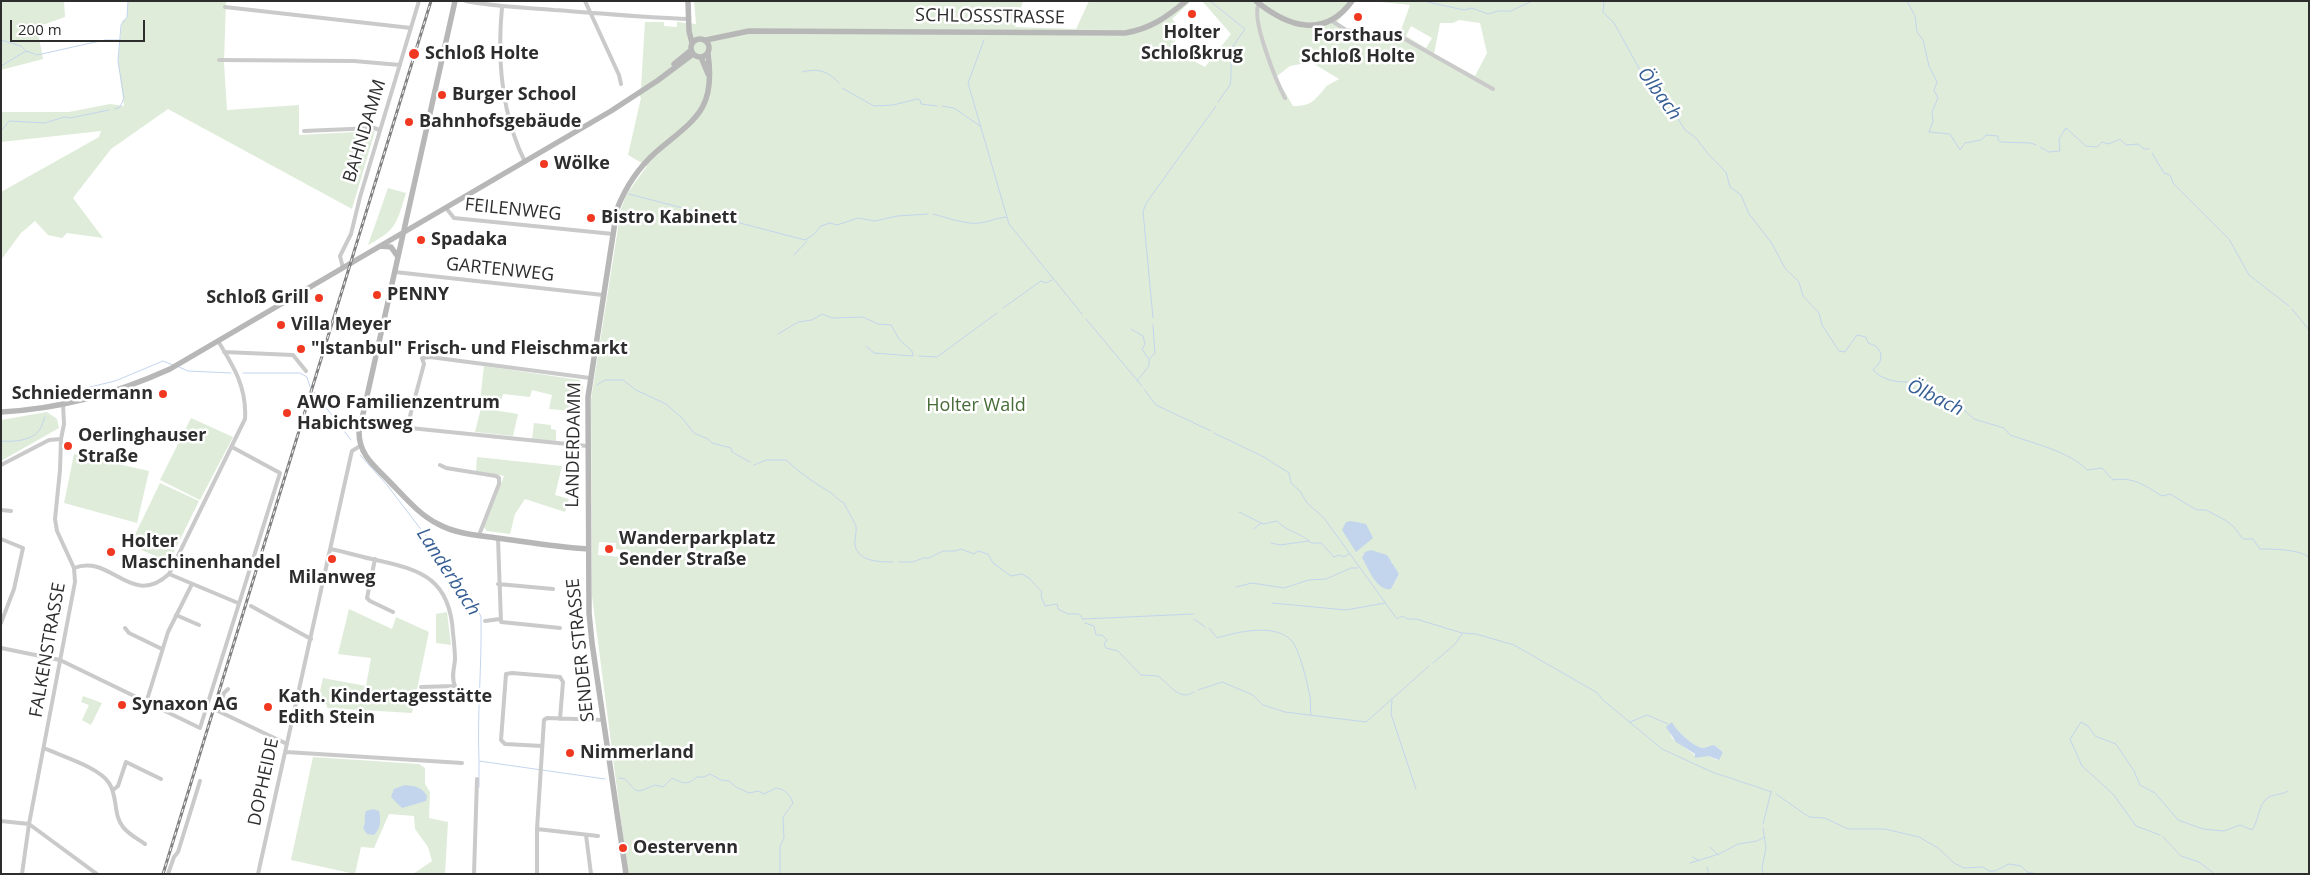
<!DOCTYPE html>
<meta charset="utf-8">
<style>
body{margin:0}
#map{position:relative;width:2310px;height:875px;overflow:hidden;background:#fff;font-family:"Open Sans",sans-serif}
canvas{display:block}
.frame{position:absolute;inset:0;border:2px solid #2d2d2d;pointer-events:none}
.scale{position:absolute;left:10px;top:20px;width:135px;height:22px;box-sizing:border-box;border:2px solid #2d2d2d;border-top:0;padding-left:6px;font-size:15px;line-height:18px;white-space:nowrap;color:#2d2d2d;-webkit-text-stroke:4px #fff;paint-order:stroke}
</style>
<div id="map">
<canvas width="2310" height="875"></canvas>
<div class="frame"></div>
<div class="scale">200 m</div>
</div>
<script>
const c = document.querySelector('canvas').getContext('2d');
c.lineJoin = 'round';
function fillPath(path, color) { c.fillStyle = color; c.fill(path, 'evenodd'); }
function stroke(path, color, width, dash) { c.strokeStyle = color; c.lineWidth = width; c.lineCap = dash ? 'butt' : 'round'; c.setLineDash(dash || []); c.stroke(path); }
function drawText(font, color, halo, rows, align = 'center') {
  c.font = font + ' "Open Sans",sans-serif'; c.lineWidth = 5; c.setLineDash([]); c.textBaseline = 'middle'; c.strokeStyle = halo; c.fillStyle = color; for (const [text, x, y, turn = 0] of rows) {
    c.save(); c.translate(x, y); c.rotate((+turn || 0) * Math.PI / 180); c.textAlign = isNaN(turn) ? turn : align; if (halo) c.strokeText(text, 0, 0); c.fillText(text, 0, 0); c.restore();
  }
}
fillPath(new Path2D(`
 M1,1H64L65,17L37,27L43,59L1,70Z
 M128,1H226L224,63L227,110L299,105V135L375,131L352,209L168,109L111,149L73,198L103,238L67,233L62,238L48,235L35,221L21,233L1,260V192L99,137L101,131L1,142V112H69L110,104L124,106L118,63L122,21L127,18Z
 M694,1H1023L1015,27L1076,29L1089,1H1191L1172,19L1183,31L1170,48L1205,67L1231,34L1202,1H1355L1337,22L1347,29L1400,33L1410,5L1371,1H2309V874H628L592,596L591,399L621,209L626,195L647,166L628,155L641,98L638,92L641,88L645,22H664V26L677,27V22L696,24ZM1459,20L1480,23L1487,53L1475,76L1434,54L1440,23H1453ZM1411,26L1432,38L1426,48L1406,36ZM1311,62L1339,79C1335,82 1328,84 1325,88C1314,101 1311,106 1293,106L1276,77L1290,66ZM599,542L616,543V549L622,550L621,557L598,555ZM1362,558L1392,562L1394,569L1399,574L1391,589L1375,579ZM1672,723C1675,730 1694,747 1702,748C1706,748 1711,746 1714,745L1723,752L1717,760L1708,756H1696L1672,738L1670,733Z
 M388,188L406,193C396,225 397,229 368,245Z
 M484,366L580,380L583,385L582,412L549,409L552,395L532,390L530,397L503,394L500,404L480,401Z
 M481,408L518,414L513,436L475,432Z
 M47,412L57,419L59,428L1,461V420Z
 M191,418L233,437L200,500L160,480Z
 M534,423L551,425V429L556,430V441L532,439Z
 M74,454L149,471L137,523L64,503Z
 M477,457L562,466L555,495L569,499L565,512L525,499L515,514L510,534L487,531L483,526L504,476L476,471Z
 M160,483L199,501L169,562L130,545Z
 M349,609L392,629L396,617L429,632L412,713L327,708V705L318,700L323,678L366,686L371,658L338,654Z
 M447,612L451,645L436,643V614Z
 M83,696L102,703L91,725L82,720L89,705L81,702Z
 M313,757L419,764L425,768V784L430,792L429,818L448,822L445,874H413L432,861L428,847L415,829L414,816L389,814L374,848L361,847L355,874L291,860Z`), '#dfecd9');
fillPath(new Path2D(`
 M1351,521L1366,524L1373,538L1356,552L1342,530L1346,522Z
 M1371,550L1387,555L1399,574L1391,589C1376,591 1369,569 1362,558L1365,552Z
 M1672,722C1675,730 1694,747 1703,748C1707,748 1710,745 1714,745L1723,752L1719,760L1708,756L1695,758V754L1676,742L1666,727Z
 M405,785C415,786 422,787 427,796L426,801L402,808L391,797L394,789Z
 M373,809L379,811C381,820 381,828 374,835L367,834L363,828C367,822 363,817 366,811Z`), '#c3d5ed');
stroke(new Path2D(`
 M1210,1L1245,29L1231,49V77L1230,85L1218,102
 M1423,1L1464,10L1472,8L1488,14L1498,11H1511L1532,1
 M1604,1L1603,12L1614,23L1645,79L1667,101L1685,130L1696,138L1709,155L1726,172L1730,187L1741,195L1749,214L1771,242L1785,268L1799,282L1803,296L1819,313L1822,325L1839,351L1845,352L1857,335L1866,337L1868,343L1876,346L1881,353L1880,362L1873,370C1883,380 1894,382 1908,382L1919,394L1934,397L1954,410H1964L1974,419L2004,428L2010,435C2032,443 2071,452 2087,470L2102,468L2113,480C2134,477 2144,485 2162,496L2170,494L2197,510H2206L2225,520L2233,526L2243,539H2253L2260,549C2273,549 2298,549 2309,557
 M1907,1L1915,16L1917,32L1923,40L1929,66L1937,82L1934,90L1938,98L1932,112L1933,121L1929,132L1950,134L1960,150L1965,143L1981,140L1986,135L1998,136V140L2001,142L2031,143L2036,145
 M1,40L21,46L25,50
 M104,40H121
 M984,40L968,83L1009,224L1082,314
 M1,66L26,51L37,55L100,41
 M802,72C818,68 828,71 839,83
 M842,88L874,106L893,105L917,99L920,100L921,104L937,106
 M942,106L954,108L980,126
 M115,109L120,107L124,98L118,61L121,25L127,17L128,1
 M1,131L9,121L45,123L64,117L70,118L109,110
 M2040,147L2049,152L2060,151L2059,139L2066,128L2086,146L2097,147L2102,142L2109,144L2120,139L2126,145L2138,144L2144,149H2149
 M2152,153L2164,173L2170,175L2173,183L2229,239L2249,275L2289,306
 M629,194L805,240L813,235L821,226L830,223L837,225L858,218L875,221L897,216L928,214
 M933,214C945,217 967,225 979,223C989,222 996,218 1006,217
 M794,255L807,241
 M1003,308L1041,281L1046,283L1052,280
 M2292,309L2309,330
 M1153,318L1143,211L1147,202L1216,106
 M1086,319L1142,386
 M1131,329L1143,336L1145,344L1142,349L1148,358
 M778,334L798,322L812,320L822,314L832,318L863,317L878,324L891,325L899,339L912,351L913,356L874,353L866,346
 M919,356L937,357L997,313
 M179,367L188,371L231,373
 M243,373H300L307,377L310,387
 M1137,381L1149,366V359L1155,353L1153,325
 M597,385L605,380H623L636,390L666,404L683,419L694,433L708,439L712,443L731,448L732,452L750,462
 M1144,389L1156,405L1211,431
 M314,392L338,423
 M48,397L115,381L163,361L173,365
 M340,426L351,440
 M1214,433L1264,457L1289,473L1291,483L1300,491L1307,503L1324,518L1397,619L1402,616L1408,619H1416L1462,633L1476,634L1514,645L1596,692L1603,700L1662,749L1712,772L1772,792
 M1,441C13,442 33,441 40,429C42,426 43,421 45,417
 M360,455L387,485L449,566L476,605L481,617C482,665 477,713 479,761L605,779
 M754,465L766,460H786C799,472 813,482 828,491C834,494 837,500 844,503C846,508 856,524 856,527C857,533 854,539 855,545C858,562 880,562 893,562
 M1239,512L1263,524L1277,521C1287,532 1302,533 1311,543H1321L1334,557L1339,555L1344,557L1349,554
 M1254,529L1261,523
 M1271,543L1280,545L1309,541
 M899,562H913L923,558H929L943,551H955L961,549L974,554L978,551L988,554L993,563L1011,576L1022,574L1029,578L1042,592L1041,596L1045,606L1057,604L1058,609L1068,614H1079L1083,619
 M1236,587L1252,583L1284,588L1309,580L1326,579L1351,568H1358
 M1272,603L1346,610L1385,603
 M1083,619L1193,614
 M1194,619L1205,627
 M1085,623L1094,626L1096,635H1102L1107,640L1104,644L1106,648L1118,651L1141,675L1158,676C1170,684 1179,702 1194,692
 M1209,628L1217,638C1237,632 1274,623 1291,640C1300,650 1307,683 1310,696C1311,702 1310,708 1311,715
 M1433,663L1455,644L1462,634
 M1198,690L1222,682L1253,695L1263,705L1285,712L1366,722L1429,666
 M1392,700L1391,714L1416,789
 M1630,722L1647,715L1668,724
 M479,762V787
 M619,778L625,779L635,790L640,791L655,785L663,787L672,778C683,783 687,786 697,777H704L710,774L721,780L729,781L736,787L749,793L759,791L764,794L776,788C784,789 790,794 793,803L783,817L784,838L780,846V874
 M1776,794L1809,817L1825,818L1848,829H1885L1919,837L1938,848L1954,863L1964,868L1983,867L1989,871H1995L2009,864L2021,866L2027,872L2038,874
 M1763,824L1771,792
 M2160,835L2136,826L2113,794L2082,766L2070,739L2081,722L2088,726L2095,736L2116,744L2134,771L2140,785L2155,793L2178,820L2203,829L2224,831L2240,825L2252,830C2259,821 2258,803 2269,797C2275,794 2282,795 2288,791
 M2163,837L2181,856L2199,862L2215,874
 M1710,847L1717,854
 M1693,857L1699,861
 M1690,863L1719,854L1738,844L1757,841L1765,837
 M1707,867L1709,874
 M1763,874L1762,868L1766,848L1763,828`), '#c3d5ed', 1);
stroke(new Path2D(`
 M466,1C495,7 525,7 554,10C600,13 644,18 689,19
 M585,1L619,75L621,84
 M1259,4C1250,17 1277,83 1285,98
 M225,7L411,28
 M502,7C497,60 501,113 525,162
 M1332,21L1346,30L1403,38L1493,89
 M219,60L354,61L400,65
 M304,131L374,128L380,130
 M446,208L454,218L613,234
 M343,268L340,256L351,234L360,197L419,1
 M395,272L603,295
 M224,352L293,355L306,371
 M410,416L424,364L422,358L430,357L590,378
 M361,423L587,446
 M1,465L49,440L61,439
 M440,465L446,468L496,476L499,478V484L479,535
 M1,510L11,511
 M498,538L501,622L560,628
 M1,539L23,548L14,589L1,623
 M331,549C346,552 361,557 376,560C423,570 450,580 453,633C454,642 455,651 455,660C454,669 451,678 455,686L421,687
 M375,559L367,598L370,601L393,612
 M74,568C111,553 131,609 169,574L245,419C247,388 234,367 218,341
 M169,574L238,603
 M498,584L553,589
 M251,606L311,639
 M176,615L199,625
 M485,621L500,619
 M125,628L129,633L162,649
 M1,648L60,660L200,728L280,473L232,447
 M228,689L224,693L218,711L287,744
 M146,703L168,632L192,584
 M542,746L505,744L501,740L506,674L512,673L560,677L563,682L560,719
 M44,748C61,756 99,767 109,783C118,796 113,815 123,827C128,834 138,839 145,844
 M286,752L462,763
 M113,790L118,786L126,762L161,779
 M1,821L29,824L97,874
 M537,829L544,720L547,718L603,720
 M586,835L591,874
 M22,874L29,824L75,582L74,568L57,531L55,519L60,470L61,439L64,424L63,404
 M168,874L174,857L178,852L200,781
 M258,874L351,455L352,451L360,446
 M474,874L477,779
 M537,874V829L598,836`), '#cacaca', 4);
stroke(new Path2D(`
 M455,1L359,432C359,454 373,465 387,479C403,495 418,514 438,524C456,534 477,535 497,538C527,542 557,547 588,549
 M688,1L689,31L692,43
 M1256,1C1288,27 1324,39 1352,1
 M691 48a9 9 0 1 1 18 0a9 9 0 1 1-18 0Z
 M706,40L749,31L1125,33C1150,29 1167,17 1186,1
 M701,57L708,74
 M674,64L691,50
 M381,246L391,247L398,257
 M1,412C60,409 117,393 170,369L611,111L657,81L693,54
 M626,874L592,643L589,613L588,397L617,209C626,186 638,168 656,152C695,119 716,110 708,54`), '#b7b7b7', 5.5);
const rail = new Path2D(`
 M163,874L431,1`);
stroke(rail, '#828282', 3);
stroke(rail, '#fff', 1, [4]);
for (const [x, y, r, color] of [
 [1192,14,5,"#f13921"],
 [1358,17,5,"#f13921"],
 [414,54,6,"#f13921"],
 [442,95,5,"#f13921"],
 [409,122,5,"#f13921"],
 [544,164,5,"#f13921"],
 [591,218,5,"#f13921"],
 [421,240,5,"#f13921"],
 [377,295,5,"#f13921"],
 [319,298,5,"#f13921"],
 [281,325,5,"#f13921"],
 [301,349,5,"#f13921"],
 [163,394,5,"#f13921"],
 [287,413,5,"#f13921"],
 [68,446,5,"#f13921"],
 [609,549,5,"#f13921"],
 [111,552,5,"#f13921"],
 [332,559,5,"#f13921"],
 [122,705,5,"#f13921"],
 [268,707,5,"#f13921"],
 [570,753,5,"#f13921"],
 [623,848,5,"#f13921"]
]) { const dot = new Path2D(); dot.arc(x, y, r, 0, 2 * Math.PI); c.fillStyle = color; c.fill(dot); stroke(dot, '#fff', 2); }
drawText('18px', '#2d2d2d', '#fff', [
 ["SCHLOSSSTRASSE",990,17,1],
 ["BAHNDAMM",365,131,-73],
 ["FEILENWEG",513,210,6],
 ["GARTENWEG",500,270,6],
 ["LANDERDAMM",574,445,-89],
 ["FALKENSTRASSE",48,650,-80],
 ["SENDER STRASSE",581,650,-96],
 ["DOPHEIDE",264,782,-78]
]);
drawText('bold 18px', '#2d2d2d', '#fff', [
 ["Holter",1192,33,"center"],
 ["Schloßkrug",1192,54,"center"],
 ["Forsthaus",1358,36,"center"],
 ["Schloß Holte",1358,57,"center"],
 ["Schloß Holte",425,54],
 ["Burger School",452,95],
 ["Bahnhofsgebäude",419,122],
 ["Wölke",554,164],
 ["Bistro Kabinett",601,218],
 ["Spadaka",431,240],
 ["PENNY",387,295],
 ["Schloß Grill",309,298,"right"],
 ["Villa Meyer",291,325],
 ["\"Istanbul\" Frisch- und Fleischmarkt",311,349],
 ["Schniedermann",153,394,"right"],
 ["AWO Familienzentrum",297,403],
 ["Habichtsweg",297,424],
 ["Oerlinghauser",78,436],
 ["Straße",78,457],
 ["Wanderparkplatz",619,539],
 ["Sender Straße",619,560],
 ["Holter",121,542],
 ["Maschinenhandel",121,563],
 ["Milanweg",332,578,"center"],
 ["Kath. Kindertagesstätte",278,697],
 ["Edith Stein",278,718],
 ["Synaxon AG",132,705],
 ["Nimmerland",580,753],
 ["Oestervenn",633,848]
], 'left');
drawText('18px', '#466b37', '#fff', [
 ["Holter Wald",976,406]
]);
drawText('italic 19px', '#365e94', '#fff', [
 ["Ölbach",1659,94,54],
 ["Ölbach",1935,398,26],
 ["Landerbach",448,572,57]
]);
</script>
